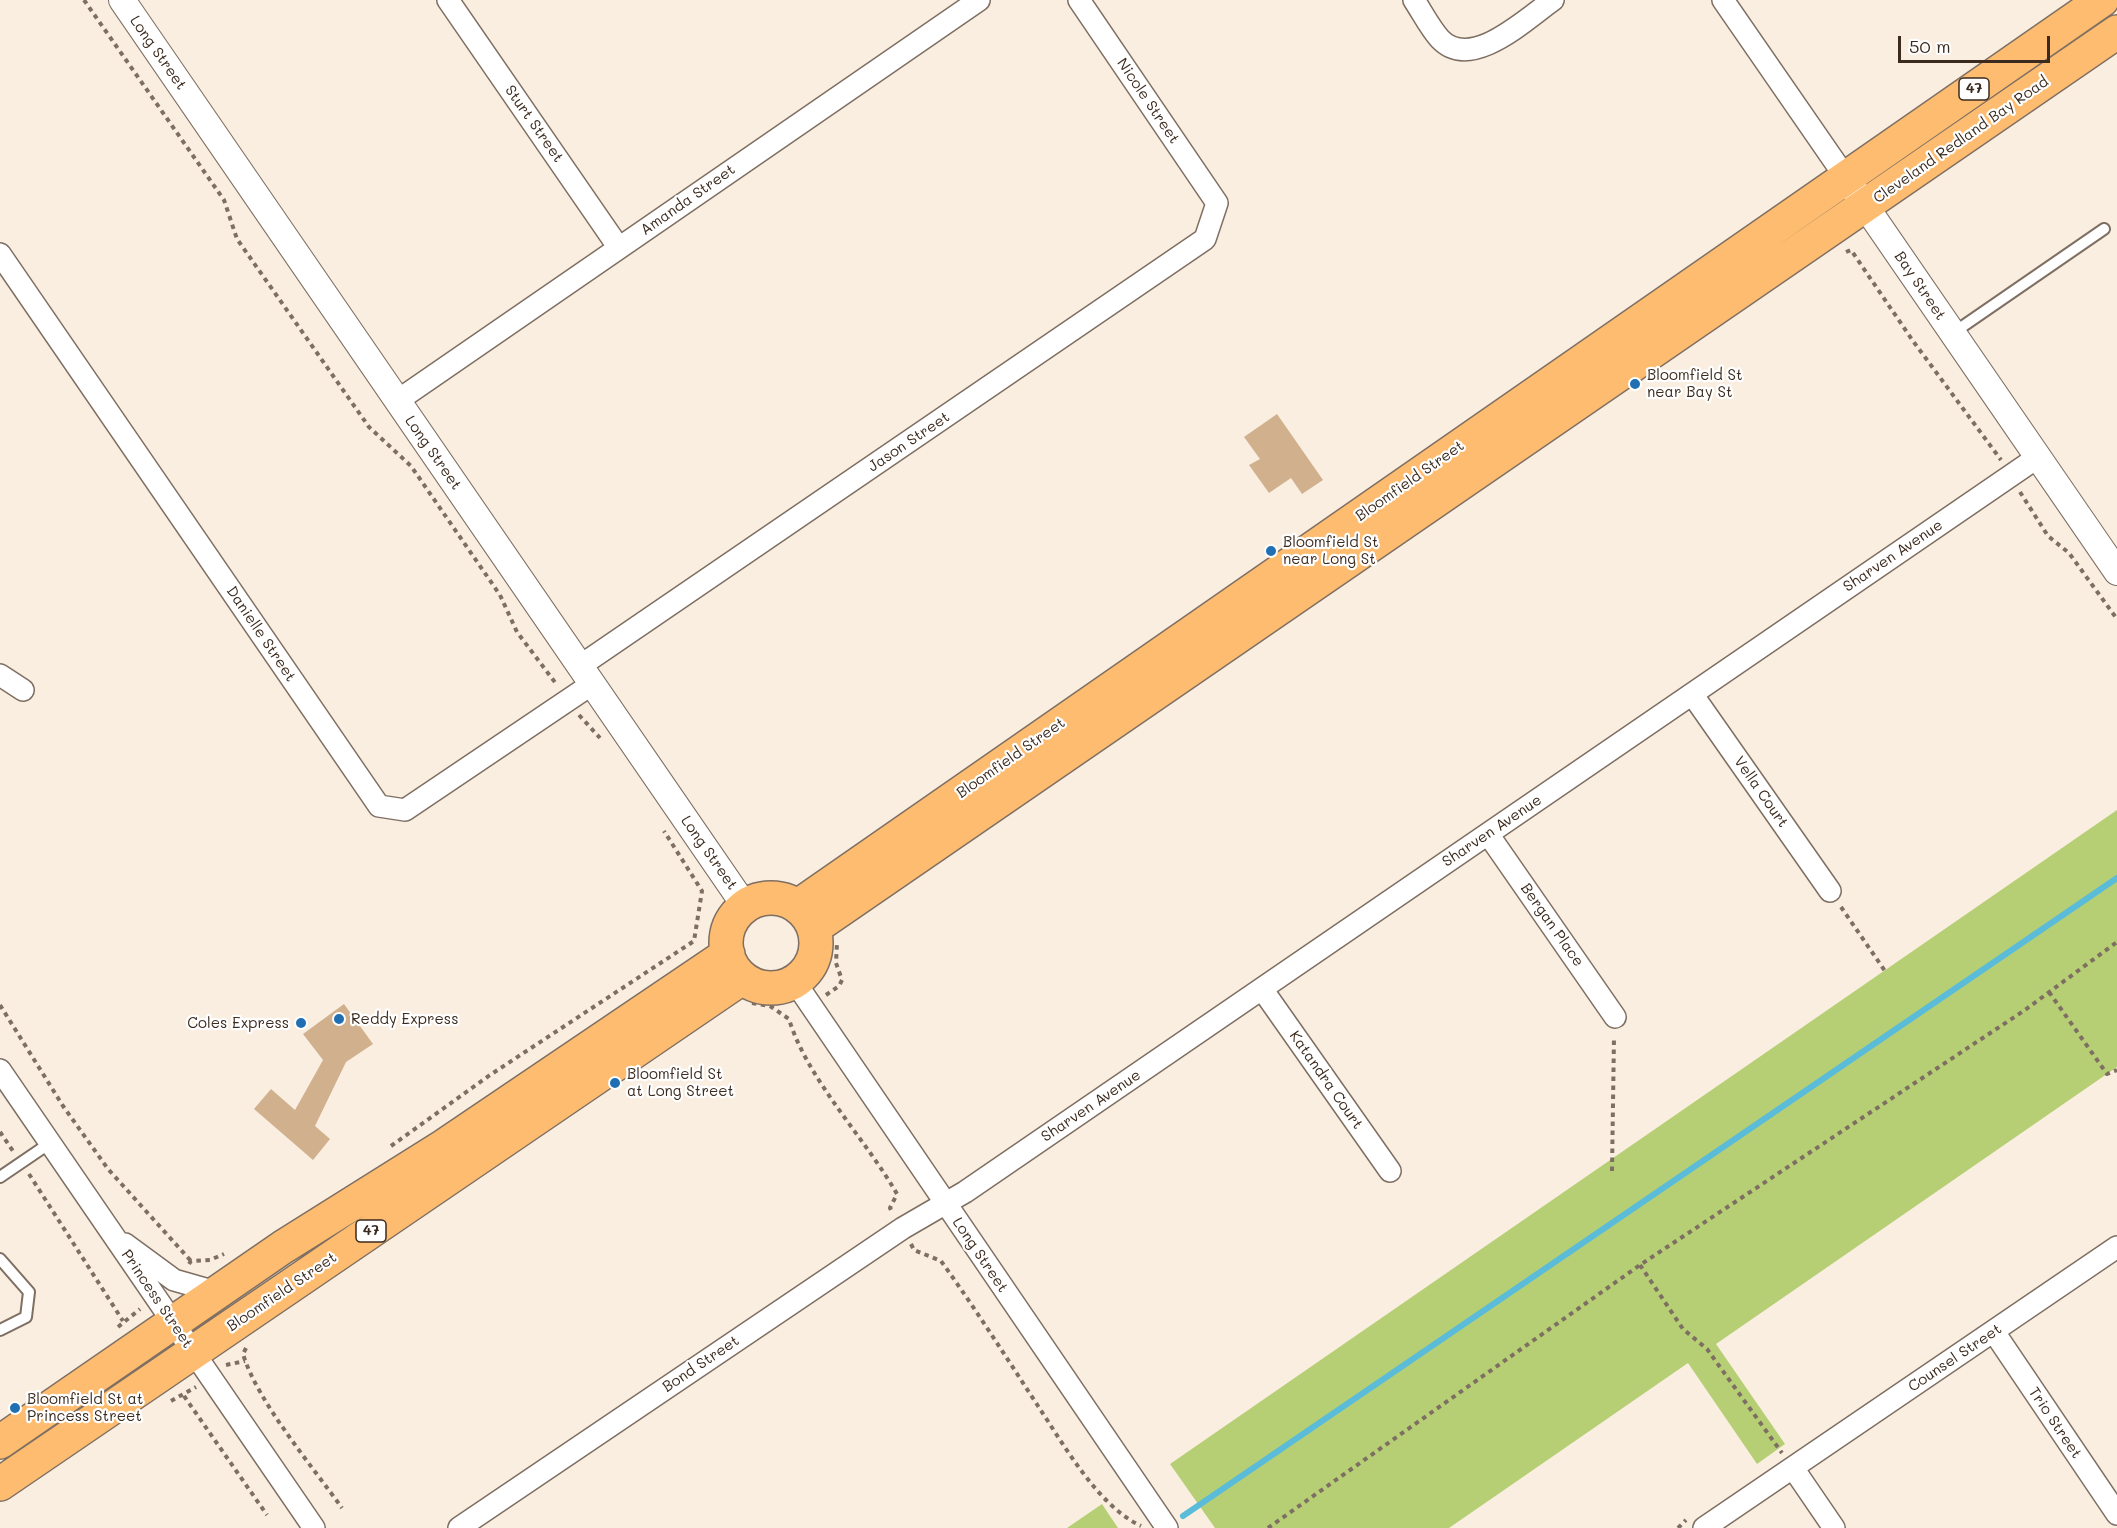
<!DOCTYPE html>
<style>
body{margin:0}
#map{position:relative;width:2117px;height:1528px;overflow:hidden;background:#faeee1;font-family:Mali,sans-serif}
canvas{display:block}
.scale{position:absolute;left:1898px;top:36px;width:152px;height:27px;box-sizing:border-box;border:3px solid #3b2a1e;border-top:0;padding-left:8px;font-size:18px;line-height:21px;white-space:nowrap;color:#3b2a1e;-webkit-text-stroke:4px #fff;paint-order:stroke}
</style>
<div id="map">
<canvas width="2117" height="1528"></canvas>
<div class="scale">50 m</div>
</div>
<script>
const c = document.querySelector('canvas').getContext('2d');
c.lineJoin = 'round';
function fillPath(path, color) { c.fillStyle = color; c.fill(path, 'evenodd'); }
function stroke(path, color, width, dash) { c.strokeStyle = color; c.lineWidth = width; c.lineCap = dash ? 'butt' : 'round'; c.setLineDash(dash || []); c.stroke(path); }
function drawText(font, color, halo, rows, align = 'center') {
  c.font = font + ' Mali,sans-serif'; c.lineWidth = 4.5; c.setLineDash([]); c.textBaseline = 'middle'; c.strokeStyle = halo; c.fillStyle = color; for (const [text, x, y, turn = 0] of rows) {
    c.save(); c.translate(x, y); c.rotate((+turn || 0) * Math.PI / 180); c.textAlign = isNaN(turn) ? turn : align; if (halo) c.strokeText(text, 0, 0); c.fillText(text, 0, 0); c.restore();
  }
}
fillPath(new Path2D(`
 M2117,810V1067L1716,1344L1785,1444L1757,1464L1688,1363L1449,1528H1215L1170,1464Z
 M1102,1504L1118,1528H1067Z`), '#b6cf75');
stroke(new Path2D(`
 M1183,1516L2117,878`), '#5abcd8', 6);
fillPath(new Path2D(`
 M1277,414L1323,480L1302,494L1291,478L1269,493L1249,465L1260,459L1244,437Z
 M344,1004L373,1044L346,1062L315,1126L330,1139L313,1160L254,1109L271,1089L295,1110L323,1060L303,1034Z`), '#d1b08d');
const service = new Path2D(`
 M1953,333L2104,229
 M0,1177L50,1143
 M0,1259L29,1292L26,1317L0,1330`);
const minor = new Path2D(`
 M448,0L619,248
 M1414,0C1422,12 1430,28 1440,39C1471,72 1526,19 1553,0
 M1723,0L1846,178
 M0,254L379,806L405,810L592,684
 M397,401L979,0
 M580,666L1205,239L1217,203L1079,0
 M0,675L23,690
 M1692,694L1830,891
 M1488,834L1615,1017
 M795,982L1167,1528
 M1262,989L1390,1171
 M0,1070L314,1528
 M125,1244L174,1280L216,1292
 M1994,1332L2117,1514
 M1793,1468L1834,1528
 M459,1528L903,1228L965,1192L2038,457
 M1704,1528L2117,1247`);
const tertiary = new Path2D(`
 M122,0L745,906
 M1855,191L2117,572`);
const trunk = new Path2D(`
 M726 943a45 45 0 1 1 90 0a45 45 0 1 1-90 0Z
 M798,906L2102,0
 M814,928L2117,32
 M0,1442L283,1247L444,1146L728,954
 M0,1484L742,978`);
stroke(service, '#7e6f62', 14);
stroke(minor, '#7e6f62', 24);
stroke(tertiary, '#7e6f62', 28);
stroke(trunk, '#7e6f62', 36);
stroke(new Path2D(`
 M84,0L224,200L237,239L369,427L411,466L500,595L517,632L557,685
 M1846,252L1851,250L1913,341L2001,460
 M2020,492L2048,536L2069,553L2117,619
 M579,715L600,738
 M1841,907L1885,971
 M2049,992L2107,1074L2117,1070
 M826,995L839,986L842,980L836,963L837,943
 M752,1003L770,1006L789,1019C807,1079 865,1138 897,1194L890,1208L892,1212
 M0,1005L63,1106L108,1169L191,1261
 M0,1132L13,1151
 M391,1146L490,1075L694,941L702,891L664,831
 M1612,1171L1614,1037
 M29,1174L123,1321
 M911,1244L914,1250L941,1261C975,1308 1006,1357 1038,1406C1064,1445 1098,1506 1141,1526
 M189,1264L191,1261L210,1260L224,1254
 M1640,1265L1683,1329L1707,1349L1782,1453
 M118,1327L140,1309
 M246,1348L243,1354C257,1401 312,1466 342,1508
 M226,1365L245,1361
 M184,1396L267,1515
 M171,1401L196,1387
 M1268,1528L1640,1265L2025,1010L2117,942
 M1678,1528L1686,1520`), '#7e6f62', 4, [4.5, 4.5]);
stroke(service, '#fff', 10);
stroke(minor, '#fff', 21);
stroke(tertiary, '#fff', 26);
stroke(trunk, '#fdbc6f', 33);
for (const [x, y, r, color] of [
 [1635,384,6,"#1f6fb2"],
 [1271,551,6,"#1f6fb2"],
 [339,1019,6,"#1f6fb2"],
 [301,1023,6,"#1f6fb2"],
 [615,1083,6,"#1f6fb2"],
 [15,1408,6,"#1f6fb2"]
]) { const dot = new Path2D(); dot.arc(x, y, r, 0, 2 * Math.PI); c.fillStyle = color; c.fill(dot); stroke(dot, '#fff', 2); }
for (const [x, y, w] of [
 [1974,89,30],
 [371,1231,30]
]) { const box = new Path2D(); box.roundRect(x - w / 2, y - 11, w, 22, 4.5); c.fillStyle = '#fff'; c.fill(box); stroke(box, '#3b2a1e', 1.5); }
drawText('bold 14px', '#3b2a1e', null, [
 ["47",1974,89],
 ["47",371,1231]
]);
drawText('15px', '#3b2a1e', '#fff', [
 ["Long Street",158,53,55],
 ["Nicole Street",1148,101,56],
 ["Sturt Street",534,124,55],
 ["Cleveland Redland Bay Road",1961,140,-35],
 ["Amanda Street",688,200,-35],
 ["Bay Street",1920,286,56],
 ["Jason Street",909,442,-34],
 ["Long Street",433,453,55],
 ["Bloomfield Street",1410,481,-35],
 ["Sharven Avenue",1893,556,-34],
 ["Danielle Street",261,634,56],
 ["Bloomfield Street",1011,758,-35],
 ["Vella Court",1761,792,55],
 ["Sharven Avenue",1492,831,-34],
 ["Long Street",709,853,55],
 ["Bergan Place",1552,925,55],
 ["Katandra Court",1326,1080,55],
 ["Sharven Avenue",1091,1106,-34],
 ["Long Street",980,1255,56],
 ["Bloomfield Street",282,1292,-34],
 ["Princess Street",157,1299,56],
 ["Counsel Street",1955,1358,-34],
 ["Bond Street",701,1364,-34],
 ["Trio Street",2055,1423,56]
]);
drawText('15px', '#3b2a1e', '#fff', [
 ["Bloomfield St",1647,375],
 ["near Bay St",1647,392],
 ["Bloomfield St",1283,542],
 ["near Long St",1283,559],
 ["Reddy Express",351,1019],
 ["Coles Express",289,1023,"right"],
 ["Bloomfield St",627,1074],
 ["at Long Street",627,1091],
 ["Bloomfield St at",27,1399],
 ["Princess Street",27,1416]
], 'left');
</script>
